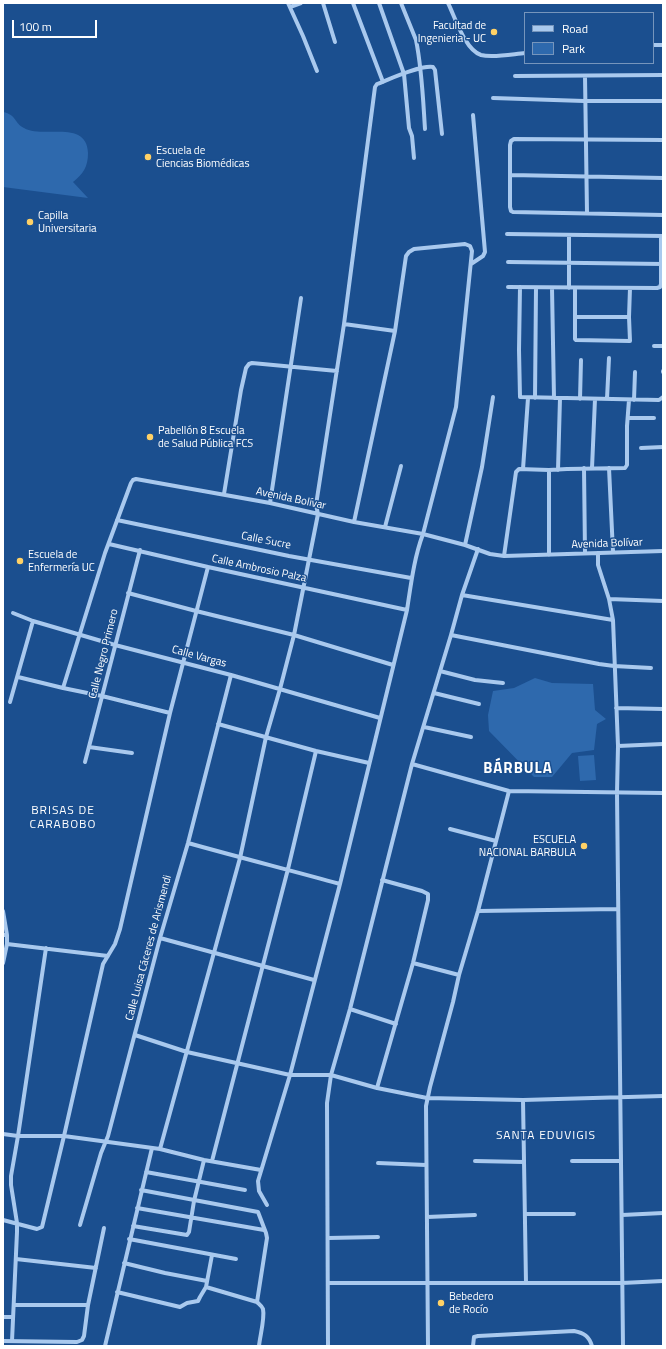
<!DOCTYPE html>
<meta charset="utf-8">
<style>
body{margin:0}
#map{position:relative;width:666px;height:1349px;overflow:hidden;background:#1b4f8f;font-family:"Titillium Web",sans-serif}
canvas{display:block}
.frame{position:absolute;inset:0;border:4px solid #fff;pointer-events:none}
.legend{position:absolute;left:524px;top:12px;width:130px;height:52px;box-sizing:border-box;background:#1b4f8f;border:1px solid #7695bc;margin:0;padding:5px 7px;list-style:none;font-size:12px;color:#fff}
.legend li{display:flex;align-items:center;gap:8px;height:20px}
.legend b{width:20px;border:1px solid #7695bc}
.scale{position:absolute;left:12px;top:20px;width:85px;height:18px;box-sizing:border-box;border:2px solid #fff;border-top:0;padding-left:5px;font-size:12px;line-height:14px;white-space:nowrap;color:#fff;-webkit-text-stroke:3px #1b4f8f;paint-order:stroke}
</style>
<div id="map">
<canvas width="666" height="1349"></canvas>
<div class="frame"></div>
<ul class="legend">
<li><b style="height:5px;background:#a9c9ee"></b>Road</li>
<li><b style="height:11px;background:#2e69ad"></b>Park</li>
</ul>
<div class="scale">100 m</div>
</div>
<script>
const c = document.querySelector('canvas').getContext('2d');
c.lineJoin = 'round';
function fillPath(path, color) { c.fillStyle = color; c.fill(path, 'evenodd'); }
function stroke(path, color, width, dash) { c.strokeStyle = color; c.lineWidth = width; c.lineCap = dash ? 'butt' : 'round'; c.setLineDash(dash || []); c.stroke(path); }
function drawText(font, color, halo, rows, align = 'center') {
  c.font = font + ' "Titillium Web",sans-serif'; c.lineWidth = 3; c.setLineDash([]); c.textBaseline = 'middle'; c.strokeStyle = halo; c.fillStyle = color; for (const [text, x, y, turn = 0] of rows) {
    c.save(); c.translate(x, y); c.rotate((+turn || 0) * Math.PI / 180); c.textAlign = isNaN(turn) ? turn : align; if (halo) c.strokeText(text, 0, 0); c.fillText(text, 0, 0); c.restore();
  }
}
fillPath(new Path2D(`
 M3,112C17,115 14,123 24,128C43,139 87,119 88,153C88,167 83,174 73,182L88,198L3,187Z
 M535,678L552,683L593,684L595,710L606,719L597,724L594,750L572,753L552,777H534L489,731L488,715L493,691L514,688Z
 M594,755L596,780L580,781L578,756Z`), '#2e69ad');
stroke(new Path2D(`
 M288,3L303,36L317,71
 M323,3L335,42
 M353,3L383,82
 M379,3L404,74L409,128L412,136L414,158
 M401,3L416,40C422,69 423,99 425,129
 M448,3C455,17 465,50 481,55C493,58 513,54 525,53
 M290,7L301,3
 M653,45H663
 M515,76L663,75
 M585,76L587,213
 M493,98L584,101H663
 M663,140L514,139L511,141L510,145V207L511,211L513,212L663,215
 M511,175L663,178
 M507,234L663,236
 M508,262L663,264
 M471,264L483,256L485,252L473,115
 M508,287L657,288L660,287L661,284V236
 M520,287L519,350L520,397L659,400L663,397
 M552,288L554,398
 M569,288V235
 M575,288V339L576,340L630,341L629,317H575
 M629,317L630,288
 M344,324L395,331
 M654,346H663
 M663,371V372
 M535,398L536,288
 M580,399L581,360
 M607,399L609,358
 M634,400L635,372
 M628,418H654
 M641,448L663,447
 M584,468L585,553
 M592,468L595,399
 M609,468L613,552
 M523,469L528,398
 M558,470L560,398
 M224,494L241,390L246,368L249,364L252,363L337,371
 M270,503L301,298
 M117,520L289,556L411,578
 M385,527L401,466
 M109,544L208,567L407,610
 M465,545L482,467L493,397
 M598,553V565L609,599L613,620L618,746L617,793L623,1346
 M549,555V470
 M504,556L516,472L519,469L549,470L567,469L625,468L627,465V426L629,400
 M128,593L196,611L294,635L393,665
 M462,595L613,620
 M609,599L663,601
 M13,613L33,621L115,645L231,675L380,718
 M451,635L599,664L614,666L651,668
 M440,671L475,680L503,683
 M18,677L63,688L102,696L170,713
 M63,688L105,553L131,483L133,480L136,479L270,503L354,522L423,534L465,545L490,554L504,556L663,551
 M434,693L479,704
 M10,702L33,621
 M616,708L663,709
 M218,724L316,751L369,763
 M424,727L471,737
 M618,746L663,744
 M89,747L132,753
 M85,762L140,550
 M412,764L509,791L663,793
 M450,829L496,841
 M188,843C238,857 289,870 340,884
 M3,911L7,935H3
 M478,911L618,909
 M160,938L314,980
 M7,944L108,956
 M3,963L7,944V935
 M413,963L459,975
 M350,1009L396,1024
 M135,1035L187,1052L290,1075H331L377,1088L427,1098L523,1100L663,1096
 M377,1088L413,963L428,900V894L422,891L382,880
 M523,1100L526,1283
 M3,1134L18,1136H64L160,1149L204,1160L261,1170
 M160,1149L240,858L266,737L280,689L294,635L318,514L316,505L344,324L375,87L377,84C390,79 420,65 433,67L435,70L442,134
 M212,1161L288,869L316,751
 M475,1161L524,1162
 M572,1161H621
 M378,1163L426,1165
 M146,1172L245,1190
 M141,1190L258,1212L266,1233L267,1238L257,1302
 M267,1205L259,1191L258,1181L290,1075L340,884L407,610C411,584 414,558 423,534L456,407L472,251L470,246L465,244L414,249L409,252L406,256L395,331L354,522
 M137,1208L264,1230
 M525,1214H574
 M622,1215L663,1213
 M427,1217L475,1215
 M3,1220L37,1229L42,1227L43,1223L64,1136L103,964L115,944L120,929L170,713L208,567
 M80,1225L101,1153L108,1136L160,938L188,843L231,675
 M133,1226L187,1235L189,1232L194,1201L204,1160
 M328,1238L378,1237
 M129,1239L236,1259
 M16,1259L96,1268
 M124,1263L165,1273L207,1281
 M328,1283H622L663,1281
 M206,1287L257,1302C259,1304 262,1306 263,1309C265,1318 260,1336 259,1346
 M117,1292L180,1307L187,1303L198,1301L200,1297L206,1287L212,1255
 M14,1305H88
 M3,1317H13
 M3,1341L77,1342L82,1340L84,1336L88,1305L104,1228
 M12,1341L17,1232V1223L11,1185V1176L18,1136L46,948
 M105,1346L152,1148
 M328,1346L327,1103L331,1075L350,1009L412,764L451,635L462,595L478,549
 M428,1346L426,1106L430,1087L453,1002L459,975L478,911L509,791
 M473,1346L474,1337L478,1336L574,1331C584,1333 589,1336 592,1346`), '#a9c9ee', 4);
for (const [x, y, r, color] of [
 [494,32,4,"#ffd166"],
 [148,157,4,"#ffd166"],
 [30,222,4,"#ffd166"],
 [150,437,4,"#ffd166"],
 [20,561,4,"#ffd166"],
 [584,846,4,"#ffd166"],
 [441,1303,4,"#ffd166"]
]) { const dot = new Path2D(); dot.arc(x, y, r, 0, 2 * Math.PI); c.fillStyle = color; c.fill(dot); stroke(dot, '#1b4f8f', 1.5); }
drawText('11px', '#fff', '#1b4f8f', [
 ["Facultad de",486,26,"right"],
 ["Ingenieria - UC",486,39,"right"],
 ["Escuela de",156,151],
 ["Ciencias Biomédicas",156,164],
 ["Capilla",38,216],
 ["Universitaria",38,229],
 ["Pabellón 8 Escuela",158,431],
 ["de Salud Pública FCS",158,444],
 ["Escuela de",28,555],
 ["Enfermería UC",28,568],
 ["ESCUELA",576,840,"right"],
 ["NACIONAL BARBULA",576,853,"right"],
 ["Bebedero",449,1297],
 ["de Rocío",449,1310]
], 'left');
drawText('11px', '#fff', '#1b4f8f', [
 ["Avenida Bolívar",291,499,12],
 ["Calle Sucre",266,541,11],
 ["Avenida Bolívar",607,544,-2],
 ["Calle Ambrosio Palza",259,569,12],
 ["Calle Negro Primero",104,654,-76],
 ["Calle Vargas",199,657,15],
 ["Calle Luisa Cáceres de Arismendi",149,948,-75]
]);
c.letterSpacing = '1px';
drawText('12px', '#fff', '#1b4f8f', [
 ["BRISAS DE",63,811],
 ["CARABOBO",63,825],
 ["SANTA EDUVIGIS",546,1136]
]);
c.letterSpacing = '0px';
c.letterSpacing = '1px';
drawText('bold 15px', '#fff', '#1b4f8f', [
 ["BÁRBULA",518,769]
]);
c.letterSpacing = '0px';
</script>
